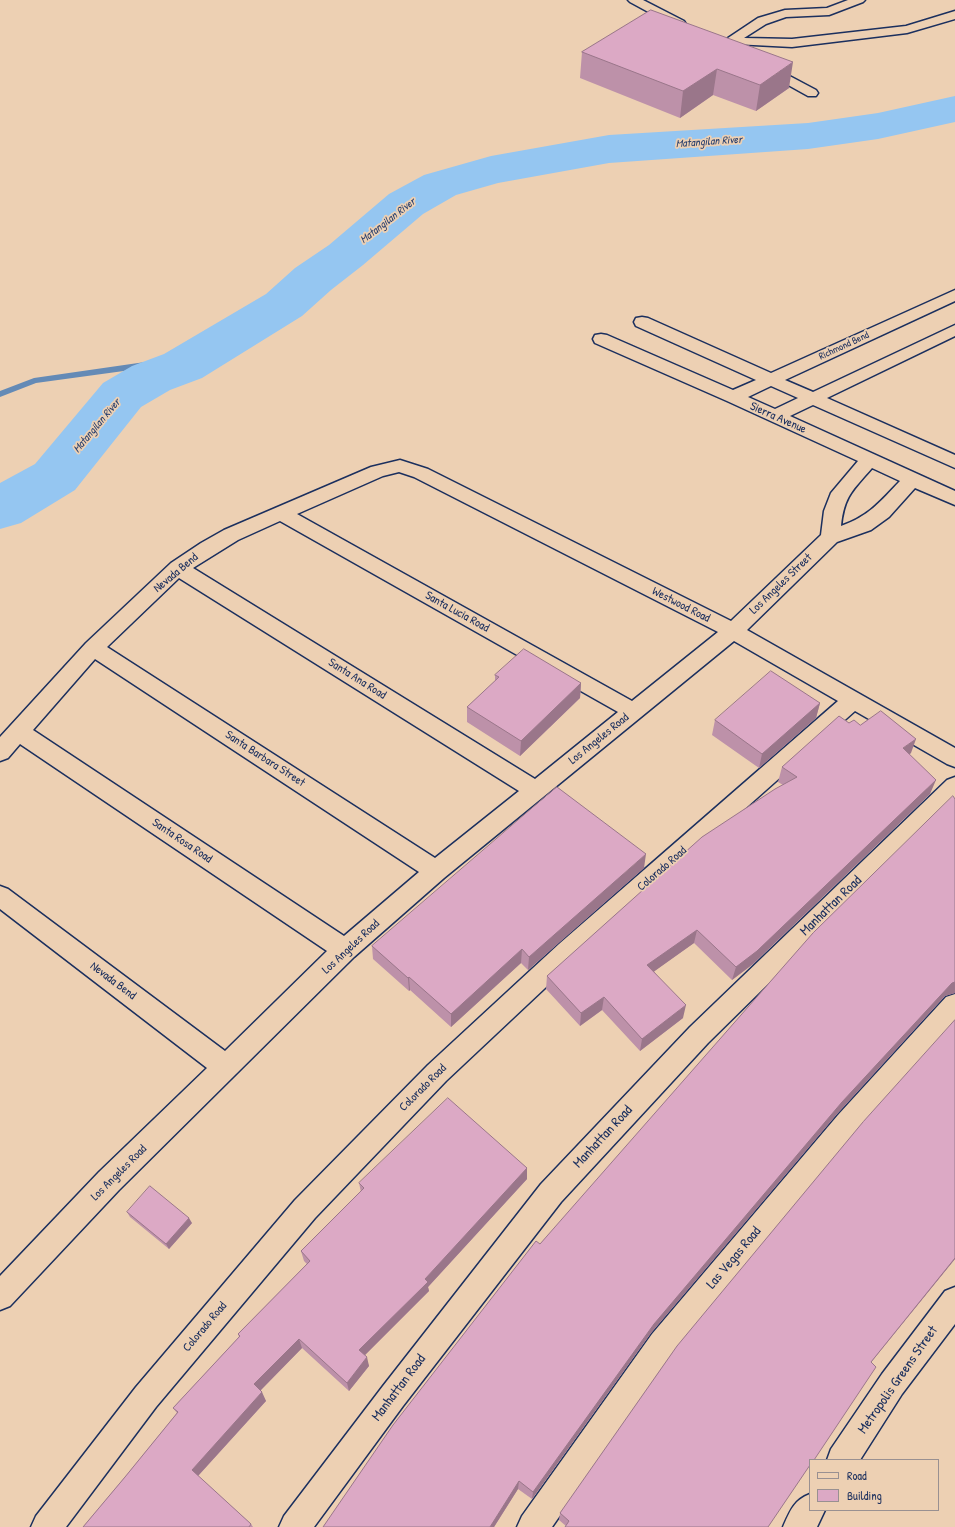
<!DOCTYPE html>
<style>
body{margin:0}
#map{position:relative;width:955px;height:1527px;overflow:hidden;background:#edd0b3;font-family:"Patrick Hand",sans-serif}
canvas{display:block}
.legend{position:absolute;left:809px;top:1459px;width:130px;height:52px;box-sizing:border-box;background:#edd0b3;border:1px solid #999091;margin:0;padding:5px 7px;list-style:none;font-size:12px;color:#1b2f5e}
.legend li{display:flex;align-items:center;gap:8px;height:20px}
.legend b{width:20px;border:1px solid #999091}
</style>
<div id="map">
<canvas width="955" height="1527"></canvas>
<ul class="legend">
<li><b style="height:5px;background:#edd0b3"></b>Road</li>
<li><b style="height:11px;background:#dca9c5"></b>Building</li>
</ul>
</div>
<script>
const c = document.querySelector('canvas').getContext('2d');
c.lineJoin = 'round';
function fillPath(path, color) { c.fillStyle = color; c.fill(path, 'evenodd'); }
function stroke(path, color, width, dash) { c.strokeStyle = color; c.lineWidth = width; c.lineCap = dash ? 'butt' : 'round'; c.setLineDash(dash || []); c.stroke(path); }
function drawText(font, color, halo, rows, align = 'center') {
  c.font = font + ' "Patrick Hand",sans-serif'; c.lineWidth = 3.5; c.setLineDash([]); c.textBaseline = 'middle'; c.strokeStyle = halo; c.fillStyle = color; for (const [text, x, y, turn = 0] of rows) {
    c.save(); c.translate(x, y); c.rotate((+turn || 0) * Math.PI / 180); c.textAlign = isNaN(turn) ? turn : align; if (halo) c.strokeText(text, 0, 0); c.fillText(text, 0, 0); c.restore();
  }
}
fillPath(new Path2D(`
 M222,340L225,341L226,343L225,345L153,367L36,383L0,397V391L34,378L152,361Z`), '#648ab6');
fillPath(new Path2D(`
 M955,96V122L878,139L808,149L609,163L498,183L456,195L423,214L363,265L331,290L302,316L202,378L170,390L141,407L75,490L21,523L0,529V483L35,464L103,383L132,366L164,354L266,294L295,268L329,245L389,194L424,175L491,156L609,135L808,123L878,113Z`), '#95c6f1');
const lane = new Path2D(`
 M628,0H643L684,21L686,24L684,27H676L630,2Z
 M848,0H865L863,2L829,15L786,17L766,24L744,38L792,39L906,26L955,11V19L907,33L792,47L734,44L728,46L724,45L722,42L758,18L785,10L827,8Z
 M767,64L816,90L818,93L816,96H808L763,71L761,68L763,65Z`);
const street = new Path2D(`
 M955,290V301L785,380L813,392L955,325V336L827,398L955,455V468L813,405L790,416L955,491V505L915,488L889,517L871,530L837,542L747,630L955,748V767L947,764L855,711L577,958L446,1081L315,1218L156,1407L66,1527H31L36,1516L136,1387L295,1200L428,1065L559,944L838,701L734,641L444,878L354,957L119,1190L10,1306L0,1310V1276L99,1172L207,1068L0,909V886L8,889L225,1051L327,951L20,744L8,758L0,761V737L86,643L171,563L201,543L224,530L371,467L400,460L428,469L731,621L821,535L824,511L831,493L858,461L727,401L595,343L593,339L595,335L601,334L607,335L733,390L756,380L636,326L634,322L636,318L642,317L648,318L771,373ZM771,386L798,398L775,409L748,397ZM872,468L900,481C880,502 869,516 841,526C844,496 853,490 872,468ZM399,472L414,477L718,632L632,701L297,514L383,476ZM280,521L618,712L535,779L193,568L238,540ZM179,578L519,791L435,858L107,647ZM95,659L419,872L344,936L33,730Z
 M955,777V800L708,1043L561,1202L403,1406L314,1527H279L284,1516L383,1386L541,1184L690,1027L947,780Z
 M955,994V1023L856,1133L672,1354L552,1527H517L522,1516L652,1334L838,1115L946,997Z
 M955,1287V1324L902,1394L860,1460H827L831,1449L882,1374L945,1291Z
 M810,1494V1510H825L817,1527H783C790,1511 794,1500 810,1494Z`);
stroke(lane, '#1b2f5e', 3);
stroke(street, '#1b2f5e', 3);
fillPath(lane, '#edd0b3');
fillPath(street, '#edd0b3');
fillPath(new Path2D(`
 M651,10L789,88L756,111L713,95L680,118L580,78L582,52Z
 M495,675L581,683L580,698L520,756L467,722V707L495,681Z
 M820,703L816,718L759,768L712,735L715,720Z
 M849,723L860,725L911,753L909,754L930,794L753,964L732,980L694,943L654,971L683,1018L640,1051L602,1010L580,1026L546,989L547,976L783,785L778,782L782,767Z
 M955,799V993L945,996L837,1114L651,1333L532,1499L518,1489L494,1527H323L540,1244Z
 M644,868L528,970L521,963L451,1027L410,990L409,991L373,959L372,946Z
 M955,1020V1259L871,1362L566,1526L559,1520L560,1513Z
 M527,1168V1179L428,1287L429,1291L365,1355L369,1366L349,1391L302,1348L260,1391L266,1401L198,1476L251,1524L253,1527H83L125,1477L177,1413L173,1408L239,1337L238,1334L307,1264L304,1261L301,1251L361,1192L359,1183Z
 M127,1212L192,1223L169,1249L130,1217Z`), '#bd91a9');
fillPath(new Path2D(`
 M793,62L789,88L756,111L760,85Z
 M717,69L713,95L680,118L683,91Z
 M581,683L580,698L520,756L521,741Z
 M820,703L816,718L759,768L762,754Z
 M916,739L911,753L898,763L903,748Z
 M936,780L930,794L753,964L732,980L736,967Z
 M646,854L644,868L528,970L529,957Z
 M697,930L694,943L645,978L647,965Z
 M522,949L521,963L451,1027V1014Z
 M409,977L410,990L409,991L408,978Z
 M955,982V993L945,996L837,1114L651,1333L532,1499L533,1492L654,1324L842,1102L952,983Z
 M604,997L602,1010L580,1026L581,1013Z
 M686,1005L683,1018L640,1051L642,1039Z
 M527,1168V1179L428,1287L429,1291L361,1359L359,1350L425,1279Z
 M189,1218L192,1223L169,1249L166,1244Z
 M955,1258V1259L864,1371L871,1362Z
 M299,1339L302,1348L258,1393L254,1384Z
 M367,1357L369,1366L349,1391L347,1383Z
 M262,1392L266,1401L197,1477L192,1470Z
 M519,1481L518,1489L494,1527H490Z`), '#9a768a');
const building = new Path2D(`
 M651,10L793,62L760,85L717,69L683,91L582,52Z
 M524,649L581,683L521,741L467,707L499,677L495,675Z
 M771,671L820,703L762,754L715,720Z
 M881,711L916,739L903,748L936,780L757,951L736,967L697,930L647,965L686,1005L642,1039L604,997L581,1013L547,976L702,837L775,789L797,777L782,767L839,716L849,723L854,720L860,725Z
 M557,787L646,854L529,957L522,949L451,1014L409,977L408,978L372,946Z
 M953,796L955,799V982L952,983L842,1102L654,1324L533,1492L519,1481L490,1527H323L393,1425L536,1241L540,1244L813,933Z
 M955,1020V1258L871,1362L876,1367L814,1460H810V1465L768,1527H565L569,1521L560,1513L677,1346L863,1122Z
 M448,1098L527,1168L425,1279L428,1282L359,1350L367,1357L347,1383L299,1339L254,1384L262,1392L192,1470L251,1524L249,1527H83L125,1477L178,1412L173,1408L240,1336L238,1334L310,1261L301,1251L364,1188L359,1183Z
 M150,1186L189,1218L166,1244L127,1212Z`);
fillPath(building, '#dca9c5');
stroke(building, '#9a768a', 1);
drawText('10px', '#1b2f5e', '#edd0b3', [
 ["Richmond Bend",844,346,-25]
]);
drawText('italic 11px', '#273e6d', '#edd0b3', [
 ["Matangilan River",709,142,-4],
 ["Matangilan River",388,221,-38],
 ["Matangilan River",97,426,-50]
]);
drawText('12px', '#1b2f5e', '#edd0b3', [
 ["Sierra Avenue",778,418,24],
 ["Nevada Bend",176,573,-40],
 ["Los Angeles Street",781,584,-44],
 ["Westwood Road",681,605,27],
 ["Santa Lucia Road",457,612,29],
 ["Santa Ana Road",357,679,32],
 ["Los Angeles Road",599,739,-39],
 ["Santa Barbara Street",265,759,33],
 ["Santa Rosa Road",182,841,34],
 ["Colorado Road",662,869,-41],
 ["Los Angeles Road",351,947,-43],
 ["Nevada Bend",113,981,37],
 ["Colorado Road",423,1088,-45],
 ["Los Angeles Road",119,1173,-45],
 ["Colorado Road",205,1327,-50]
]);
drawText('14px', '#1b2f5e', '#edd0b3', [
 ["Manhattan Road",831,906,-44],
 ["Manhattan Road",603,1137,-47],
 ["Las Vegas Road",734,1258,-50],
 ["Metropolis Greens Street",898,1380,-55],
 ["Manhattan Road",399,1388,-53]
]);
</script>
